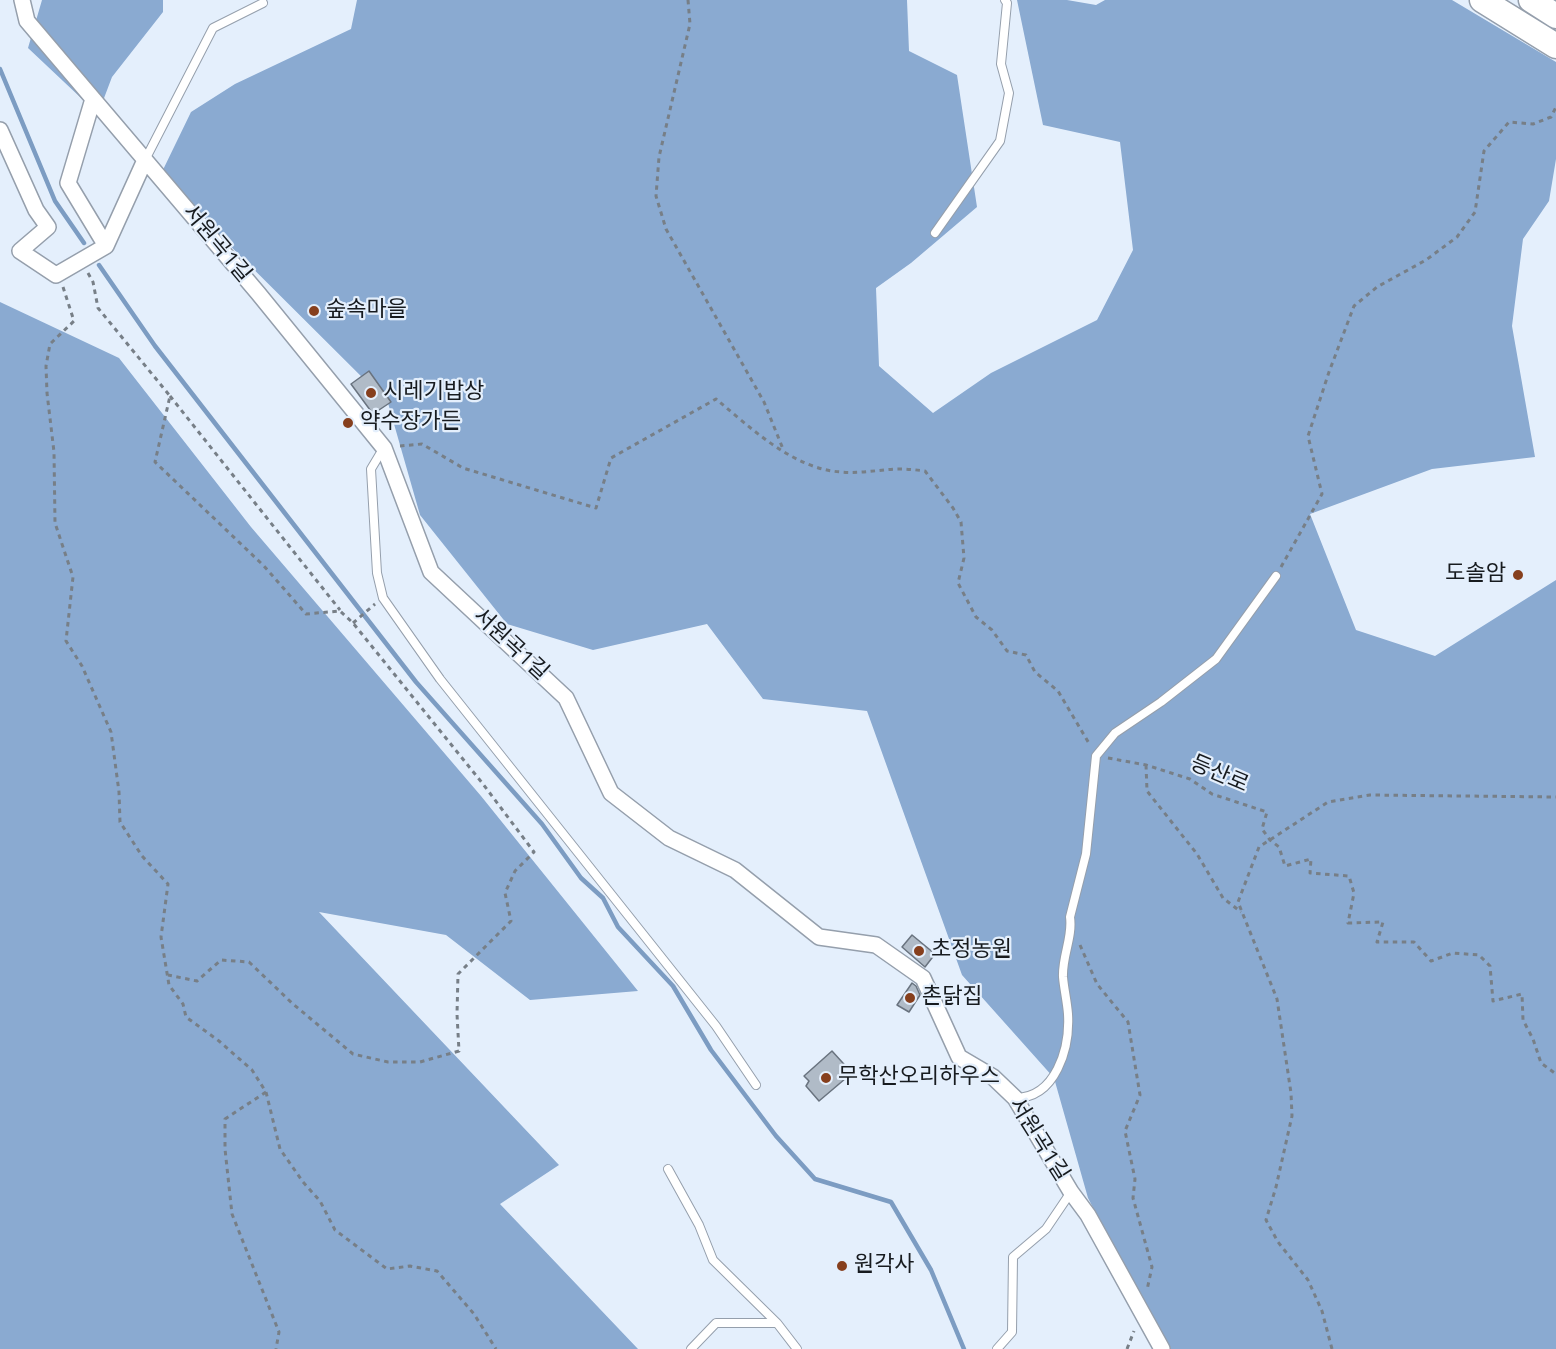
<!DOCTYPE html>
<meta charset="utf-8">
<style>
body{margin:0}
canvas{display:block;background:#e4effc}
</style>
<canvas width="1556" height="1349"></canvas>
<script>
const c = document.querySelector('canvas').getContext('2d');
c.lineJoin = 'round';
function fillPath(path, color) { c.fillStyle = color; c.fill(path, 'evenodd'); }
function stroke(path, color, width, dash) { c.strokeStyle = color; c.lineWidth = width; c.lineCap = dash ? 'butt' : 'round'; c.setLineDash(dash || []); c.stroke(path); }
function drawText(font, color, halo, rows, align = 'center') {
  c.font = font + ' "Titillium Web","Noto Sans KR",sans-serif'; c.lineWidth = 4.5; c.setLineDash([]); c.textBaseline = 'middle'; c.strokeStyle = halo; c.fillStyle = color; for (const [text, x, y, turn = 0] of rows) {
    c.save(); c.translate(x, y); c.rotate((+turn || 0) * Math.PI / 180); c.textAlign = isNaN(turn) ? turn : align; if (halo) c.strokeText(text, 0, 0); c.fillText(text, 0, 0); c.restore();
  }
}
fillPath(new Path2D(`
 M42,0H163V12L112,77L98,114L28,48Z
 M357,0H907L909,51L957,75L977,207L911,263L876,288L879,366L933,413L991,373L1097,320L1133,250L1120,142L1043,125L1017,0H1067L1096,5L1105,0H1452L1556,62V159L1549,201L1523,239L1512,326L1535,457L1432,469L1310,514L1356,630L1435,656L1556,580V1349H1166L1088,1198L1054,1078L962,975L867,711L763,699L707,624L593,650L507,624L420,515L388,403L160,176L191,112L235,84L351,29Z
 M0,302L119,358L251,527L481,796L638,991L530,1000L446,935L319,912L559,1165L500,1204L638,1349H0Z`), '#8aaad1');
stroke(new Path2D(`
 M0,69L55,201L84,243
 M99,265L155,346L416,682L542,824L581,878L603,898L618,927L673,986L711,1050L776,1136L815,1179L891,1202L931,1270L964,1349`), '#7c9cc2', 4.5);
const building = new Path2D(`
 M369,371L391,402L373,414L351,384Z
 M912,935L935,954L925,967L902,947Z
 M912,983L916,986L920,995L909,1012L897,1005Z
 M832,1051L852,1073L819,1101L806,1086L809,1081L804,1076Z`);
fillPath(building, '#b0bbc7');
stroke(building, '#69737f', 1.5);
const service = new Path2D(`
 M145,160L213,28L263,3
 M935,233L1000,141L1009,93L1001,64L1007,3L1005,0
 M383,449L371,469L377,573L383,598L440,679L716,1026L756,1085
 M1015,1098C1056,1098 1070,1048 1068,1014C1067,1001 1064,989 1063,977C1062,956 1073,937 1070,917L1086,854L1096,756L1115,733L1161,702L1216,659L1276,576
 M668,1169L699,1225L713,1260L777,1323
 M691,1349L716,1323H777L797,1349
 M997,1349L1012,1332L1013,1257L1046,1229L1071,1192`);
const minor = new Path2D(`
 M22,0L27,21L258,293L384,448L431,572L566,698L611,793L669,838L735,870L819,937L876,945L923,978L959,1057L993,1077L1015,1098L1071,1192L1088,1215L1162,1349
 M93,99L68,183L106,246
 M0,130L36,210L48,227L20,251L56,275L106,246L145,160`);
const primary = new Path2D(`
 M1482,0L1556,46
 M1531,0L1556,16`);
stroke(service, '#959fac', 10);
stroke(minor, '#959fac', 18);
stroke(primary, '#959fac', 27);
stroke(new Path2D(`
 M688,0L690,24L659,157L656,196L666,229L764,402L783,449
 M88,273L93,282L98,308L170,396L155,462L264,566L306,614L340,611L353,623L483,784L534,852L515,871L505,893L511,921L458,974L457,1014L459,1051L420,1062H388L353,1054L293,1004L249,962L221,960L197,981L168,975
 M63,287L74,321L50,344L46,366L47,393L54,452L55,523L73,577L66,641L82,666L111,732L119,792L120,822L142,856L168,884L161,937L169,985L183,1004L186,1017L219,1041L252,1070L266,1092L280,1149L303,1182L320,1201L335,1230L387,1269L410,1266L437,1271L474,1314L496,1349
 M170,396L340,610
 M400,446L422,444L463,468L596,508L611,458L716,399C751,428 793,469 841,472C862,474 881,469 901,469C909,469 917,470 925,471L953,508L961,522L964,558L958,583L976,617L992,630L1007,651L1026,655L1035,672L1058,691L1090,745
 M1281,567L1322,494L1308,436L1329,372L1354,306L1377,287L1426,260L1457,237L1475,212L1484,151L1509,122L1533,124L1551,117L1556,107
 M353,623L375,604
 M1108,758L1146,765L1190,779L1212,794L1267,812L1262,829L1270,840L1279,847L1285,866L1311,859L1310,873L1349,876L1354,893L1348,923L1383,922L1377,942H1414L1431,961L1453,953L1479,955L1490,966L1493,1001L1522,994L1523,1020L1533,1039L1541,1063L1556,1074
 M1146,765L1147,791L1197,854L1223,898L1241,912
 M1080,945L1097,984L1128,1022L1140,1095L1125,1131L1135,1179L1133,1198L1152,1267L1147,1290
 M266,1092L225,1119V1149L232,1214L279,1332L276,1349
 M1127,1349L1134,1331
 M1332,1349L1322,1311L1308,1280L1278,1242L1266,1220L1276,1187L1292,1116L1291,1093L1277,999L1238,902L1259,847L1328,802L1370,795L1556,797`), '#777f87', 3, [4.5, 4.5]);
stroke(service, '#fff', 8);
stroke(minor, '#fff', 15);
stroke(primary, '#fff', 24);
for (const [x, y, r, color] of [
 [314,311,6,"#863f1d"],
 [371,393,6,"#863f1d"],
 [348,423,6,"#863f1d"],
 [1518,575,6,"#863f1d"],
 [919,951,6,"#863f1d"],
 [910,998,6,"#863f1d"],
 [826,1078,6,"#863f1d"],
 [842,1266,6,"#863f1d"]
]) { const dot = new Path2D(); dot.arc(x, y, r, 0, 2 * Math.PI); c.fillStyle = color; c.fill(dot); stroke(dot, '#e4effc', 2); }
drawText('22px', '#171b1f', '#e4effc', [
 ["서원곡1길",216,244,50],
 ["서원곡1길",510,645,43],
 ["등산로",1219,775,23],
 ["서원곡1길",1038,1140,58]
]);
drawText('22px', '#171b1f', '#e4effc', [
 ["숲속마을",326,311],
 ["시레기밥상",383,393],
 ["약수장가든",360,423],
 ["도솔암",1506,575,"right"],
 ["초정농원",931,951],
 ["촌닭집",922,998],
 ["무학산오리하우스",838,1078],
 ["원각사",854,1266]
], 'left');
</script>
